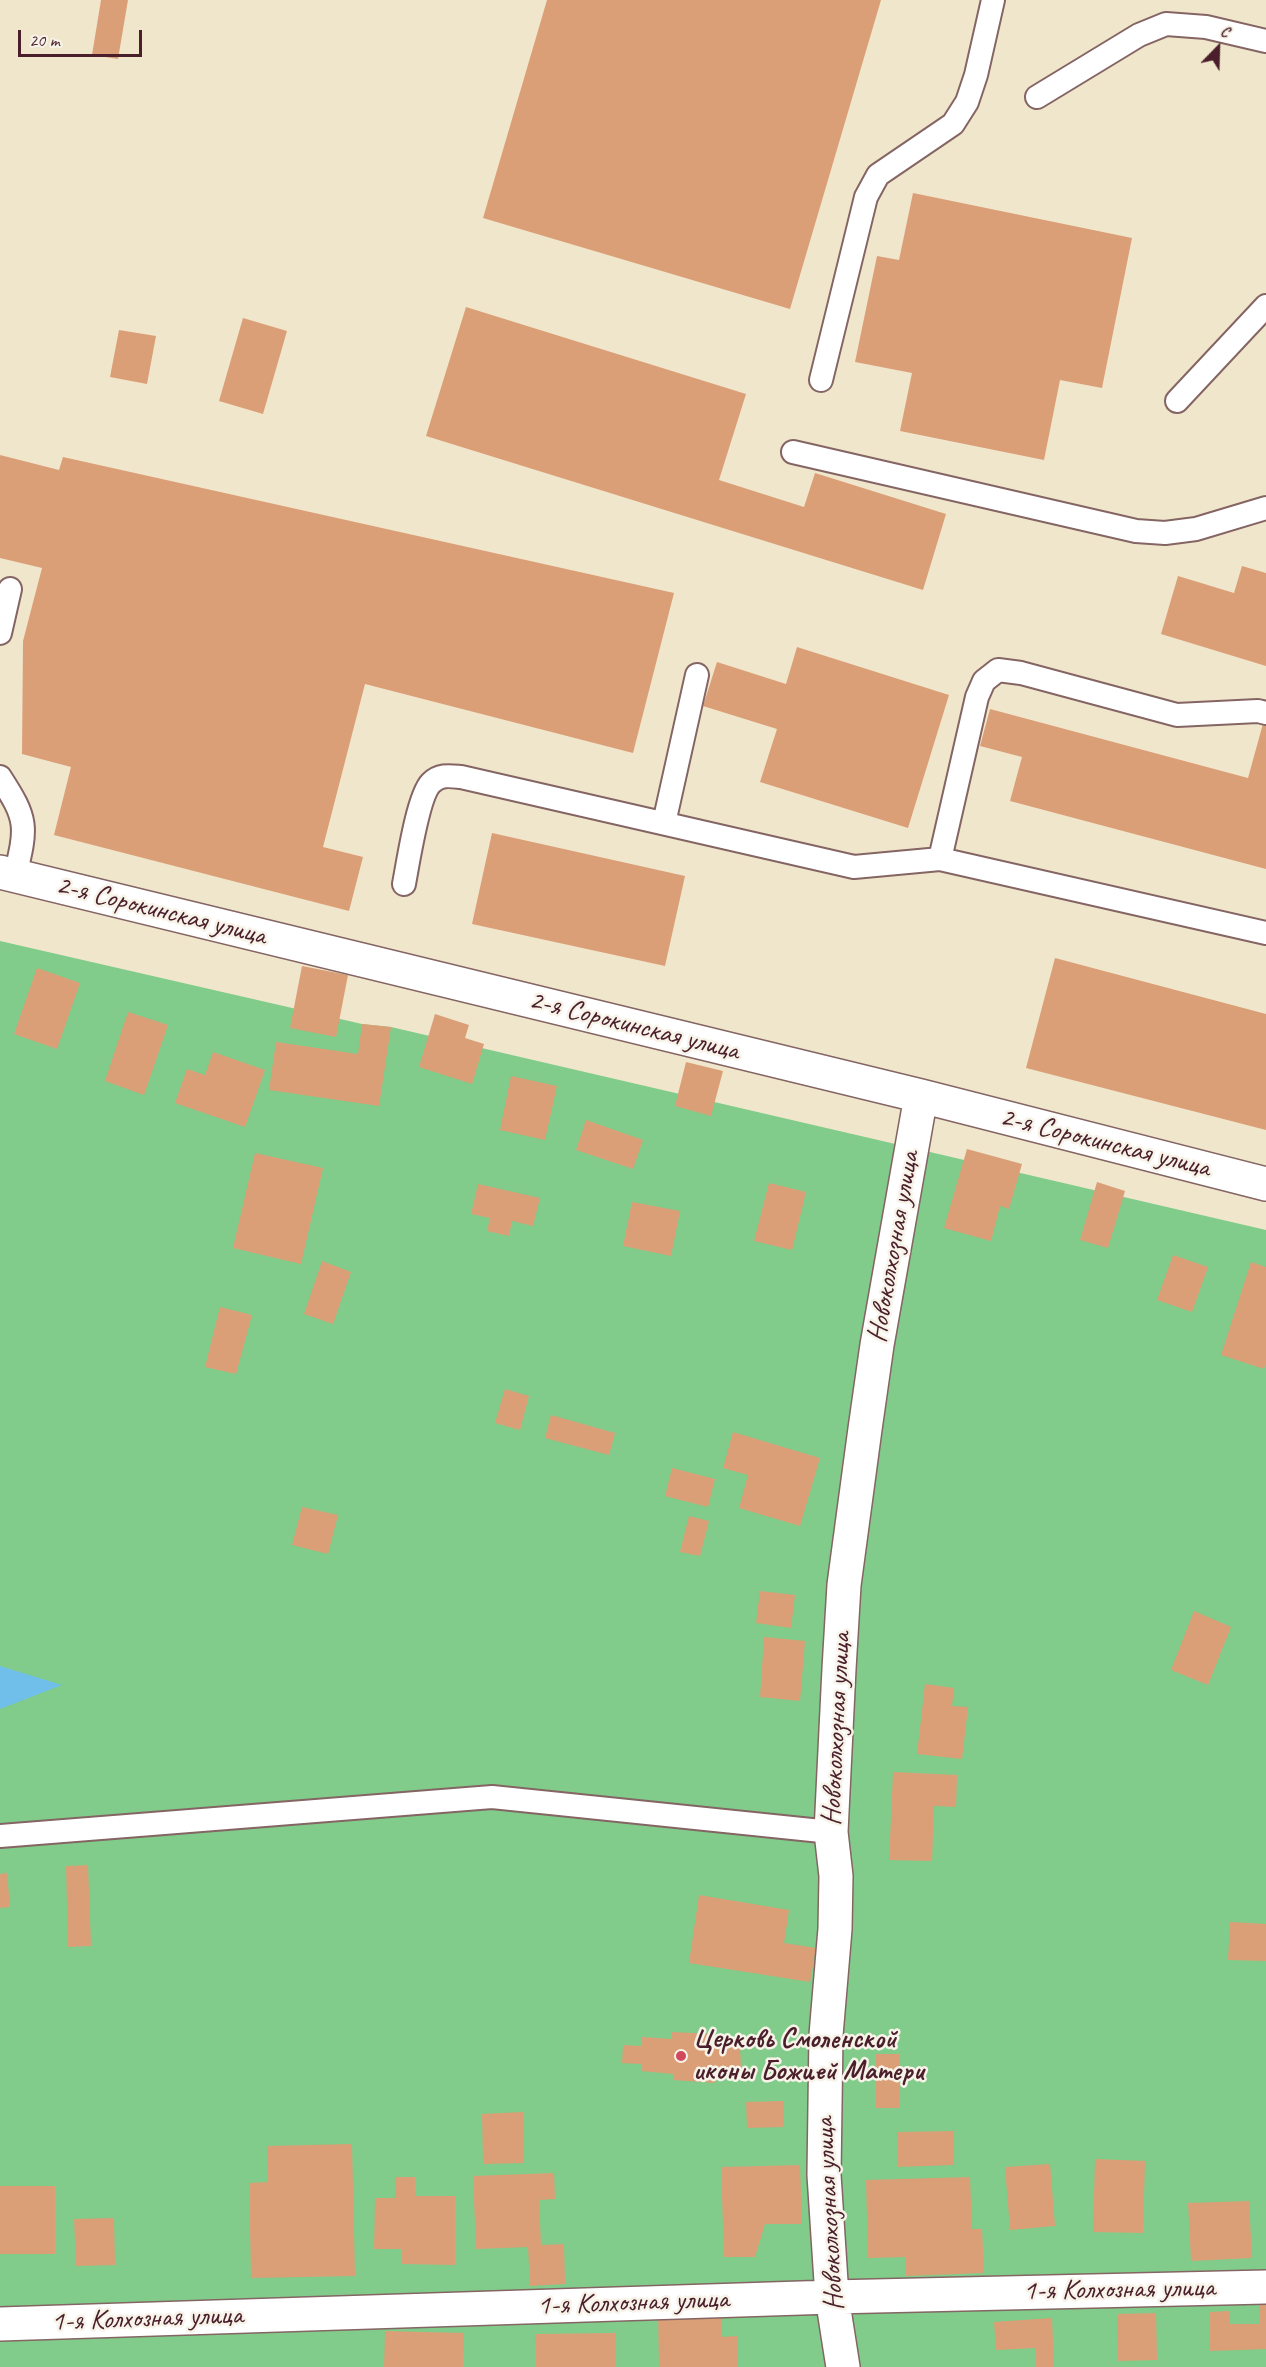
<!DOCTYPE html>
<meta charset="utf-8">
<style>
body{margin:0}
#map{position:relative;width:1266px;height:2367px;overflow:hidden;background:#f0e6cc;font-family:Caveat,sans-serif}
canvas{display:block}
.north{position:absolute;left:1188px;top:18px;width:60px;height:60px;-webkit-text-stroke:4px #f7f3e8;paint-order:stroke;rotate:23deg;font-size:16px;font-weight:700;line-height:24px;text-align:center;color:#4a1f2b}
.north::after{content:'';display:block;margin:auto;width:21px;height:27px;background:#4a1f2b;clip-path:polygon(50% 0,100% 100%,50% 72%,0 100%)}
.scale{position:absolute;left:18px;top:30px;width:124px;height:27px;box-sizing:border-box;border:3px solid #4a1f2b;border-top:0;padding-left:8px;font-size:18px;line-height:21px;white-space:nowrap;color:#4a1f2b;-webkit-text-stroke:4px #f7f3e8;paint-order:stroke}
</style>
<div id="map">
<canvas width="1266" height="2367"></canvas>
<div class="north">С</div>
<div class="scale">20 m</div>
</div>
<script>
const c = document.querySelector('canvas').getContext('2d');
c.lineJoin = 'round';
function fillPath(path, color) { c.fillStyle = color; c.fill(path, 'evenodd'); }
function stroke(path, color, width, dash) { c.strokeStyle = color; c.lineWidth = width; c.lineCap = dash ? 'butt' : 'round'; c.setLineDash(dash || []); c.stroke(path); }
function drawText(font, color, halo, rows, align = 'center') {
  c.font = font + ' Caveat,sans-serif'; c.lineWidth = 5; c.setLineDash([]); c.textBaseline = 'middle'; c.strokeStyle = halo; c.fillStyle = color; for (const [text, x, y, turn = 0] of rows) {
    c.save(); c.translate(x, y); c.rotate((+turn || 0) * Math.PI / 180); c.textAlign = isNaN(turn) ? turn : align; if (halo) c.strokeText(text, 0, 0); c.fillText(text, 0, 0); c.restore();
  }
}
fillPath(new Path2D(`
 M0,941L362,1024L391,1027L1266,1230V2367H0Z`), '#81cc8a');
fillPath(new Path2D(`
 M0,1666L62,1685L0,1709Z`), '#70beea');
fillPath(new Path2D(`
 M101,0H128L118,59L92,55Z
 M547,0H881L790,309L483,218Z
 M913,193L1132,238L1102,388L1060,380L1044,460L900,431L912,373L855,362L877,256L899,260Z
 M466,307L746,394L719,480L804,507L815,473L946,514L923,590L426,436Z
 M243,318L287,331L263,414L219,401Z
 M119,330L156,336L147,384L110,377Z
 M0,455L59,470L63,457L674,593L633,753L365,684L323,847L363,857L349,911L54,835L71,767L22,754L23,641L42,568L0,558Z
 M1242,566L1266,573V666L1161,634L1178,576L1234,593Z
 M797,647L949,695L908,828L760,782L777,729L703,706L717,662L786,684Z
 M990,709L1248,778L1264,720H1266V869L1010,801L1022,757L980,746Z
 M492,833L685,876L665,966L472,924Z
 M1055,958L1266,1014V1130L1026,1068Z
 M302,966L348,975L336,1037L290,1028Z
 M37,968L80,983L57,1049L14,1034Z
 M128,1012L168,1025L144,1095L105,1081Z
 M435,1014L469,1025L465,1038L484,1044L472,1084L419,1067Z
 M362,1024L391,1027L379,1106L269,1090L276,1042L358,1054Z
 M213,1052L265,1070L245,1127L175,1103L187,1069L205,1075Z
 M686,1062L723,1071L711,1116L675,1106Z
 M511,1076L557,1086L545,1140L500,1130Z
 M586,1120L643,1140L633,1169L576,1150Z
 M967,1149L1022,1164L1009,1209L1000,1206L991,1241L944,1228Z
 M255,1153L323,1168L301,1264L233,1248Z
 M1097,1182L1125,1191L1108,1248L1080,1240Z
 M769,1183L806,1192L792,1250L754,1241Z
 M478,1184L540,1198L533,1226L512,1221L509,1236L487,1231L490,1218L471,1214Z
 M632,1202L680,1211L671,1256L623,1246Z
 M1173,1255L1208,1267L1192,1312L1157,1300Z
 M322,1261L351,1272L333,1324L304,1314Z
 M1251,1262L1266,1267V1363L1264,1369L1221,1355Z
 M220,1307L252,1315L236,1374L205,1367Z
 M505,1389L529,1396L520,1430L495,1423Z
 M551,1415L615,1433L609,1455L545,1438Z
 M733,1432L820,1458L800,1526L739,1508L748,1475L723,1468Z
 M672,1468L715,1479L708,1507L665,1496Z
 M302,1507L338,1515L328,1554L292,1545Z
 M689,1516L709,1521L700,1556L680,1552Z
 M760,1591L795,1595L791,1628L756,1623Z
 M1194,1611L1231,1627L1208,1685L1171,1670Z
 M764,1637L805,1641L800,1701L760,1697Z
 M925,1684L954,1688L952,1706L968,1707L962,1759L917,1754Z
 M893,1772L957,1775L956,1807L934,1806L932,1861L889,1860Z
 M88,1865L91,1946L68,1947L66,1866Z
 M7,1873L10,1907L0,1908V1874Z
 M699,1895L789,1910L784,1943L816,1948L810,1982L689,1963Z
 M1230,1922L1266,1924V1961L1228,1960Z
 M672,2032L714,2034L713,2039L730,2040L740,2048L741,2067L731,2075H716V2083L673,2080V2074L641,2071V2064L622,2063L623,2045L641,2046L642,2037L672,2039Z
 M876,2054H900L899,2108H876Z
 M783,2101L784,2127L747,2128L746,2102Z
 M523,2112L524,2163L483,2164L482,2114Z
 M953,2131L954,2165L898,2167L897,2132Z
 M352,2144L355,2276L251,2278L249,2183L268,2182L267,2146Z
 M1095,2159L1145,2161L1143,2233L1093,2232Z
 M1050,2164L1055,2226L1010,2230L1005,2167Z
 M800,2165L802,2224H765L755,2257H724L721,2167Z
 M554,2173L555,2199L539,2200L541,2245L564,2244L565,2284L530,2286L528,2247L476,2249L473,2176Z
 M395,2177H415V2196H455V2265L402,2264V2249H374L375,2198H395Z
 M970,2177L972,2229H982L984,2273L906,2276V2257L868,2258L866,2180Z
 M0,2186H55V2254H0Z
 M1249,2201L1252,2258L1191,2261L1188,2203Z
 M114,2218L115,2265L76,2266L74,2219Z
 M1259,2305H1266V2349L1210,2351L1209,2312L1229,2311L1230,2324H1260Z
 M722,2312V2337L737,2336L738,2367H659L658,2313Z
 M1156,2313L1157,2360L1118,2361L1117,2314Z
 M1052,2318L1054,2367H1036L1035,2348L996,2350L994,2322Z
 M385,2331L464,2333L463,2367H384Z
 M616,2333V2367H536L535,2334Z`), '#db9f77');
const lane = new Path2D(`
 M1037,97L1139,35L1166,24L1206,27L1266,41
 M821,380L866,197L878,175L953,124L967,102L976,75L993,0
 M1177,401L1266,306
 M793,452L1136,531L1165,533L1196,529L1266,508
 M0,633L10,589
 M0,777C28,820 27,826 15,876
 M664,823L697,675
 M940,859L977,697L984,681L998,670L1021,673L1177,715L1258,711L1266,713
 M404,884C408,863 418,796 431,783C440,774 450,776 461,777L854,867L940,859L1266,933
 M0,1836L492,1797L831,1832`);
const street = new Path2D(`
 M0,872L921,1096L1266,1184
 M0,2324L832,2297L1266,2287
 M843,2367L832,2297L824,2175L826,2035L835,1929L836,1876L831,1832L839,1669L844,1585L865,1429L877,1345L921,1096`);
stroke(lane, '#846563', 26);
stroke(street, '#846563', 36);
stroke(lane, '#fff', 22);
stroke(street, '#fff', 33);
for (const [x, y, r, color] of [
 [681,2056,6,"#d1495b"]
]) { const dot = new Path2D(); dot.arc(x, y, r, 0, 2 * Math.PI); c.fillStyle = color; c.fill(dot); stroke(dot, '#f7f3e8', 2); }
drawText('28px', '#4a1f2b', '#f7f3e8', [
 ["2-я Сорокинская улица",161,911,14],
 ["2-я Сорокинская улица",634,1026,14],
 ["2-я Сорокинская улица",1105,1143,14],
 ["Новоколхозная улица",894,1247,-80],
 ["Новоколхозная улица",837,1729,-87],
 ["Новоколхозная улица",830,2214,-93],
 ["1-я Колхозная улица",1119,2290,-1],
 ["1-я Колхозная улица",633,2303,-2],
 ["1-я Колхозная улица",147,2319,-2]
]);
drawText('bold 28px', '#4a1f2b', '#f7f3e8', [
 ["Церковь Смоленской",693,2040],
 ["иконы Божией Матери",693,2072]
], 'left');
</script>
